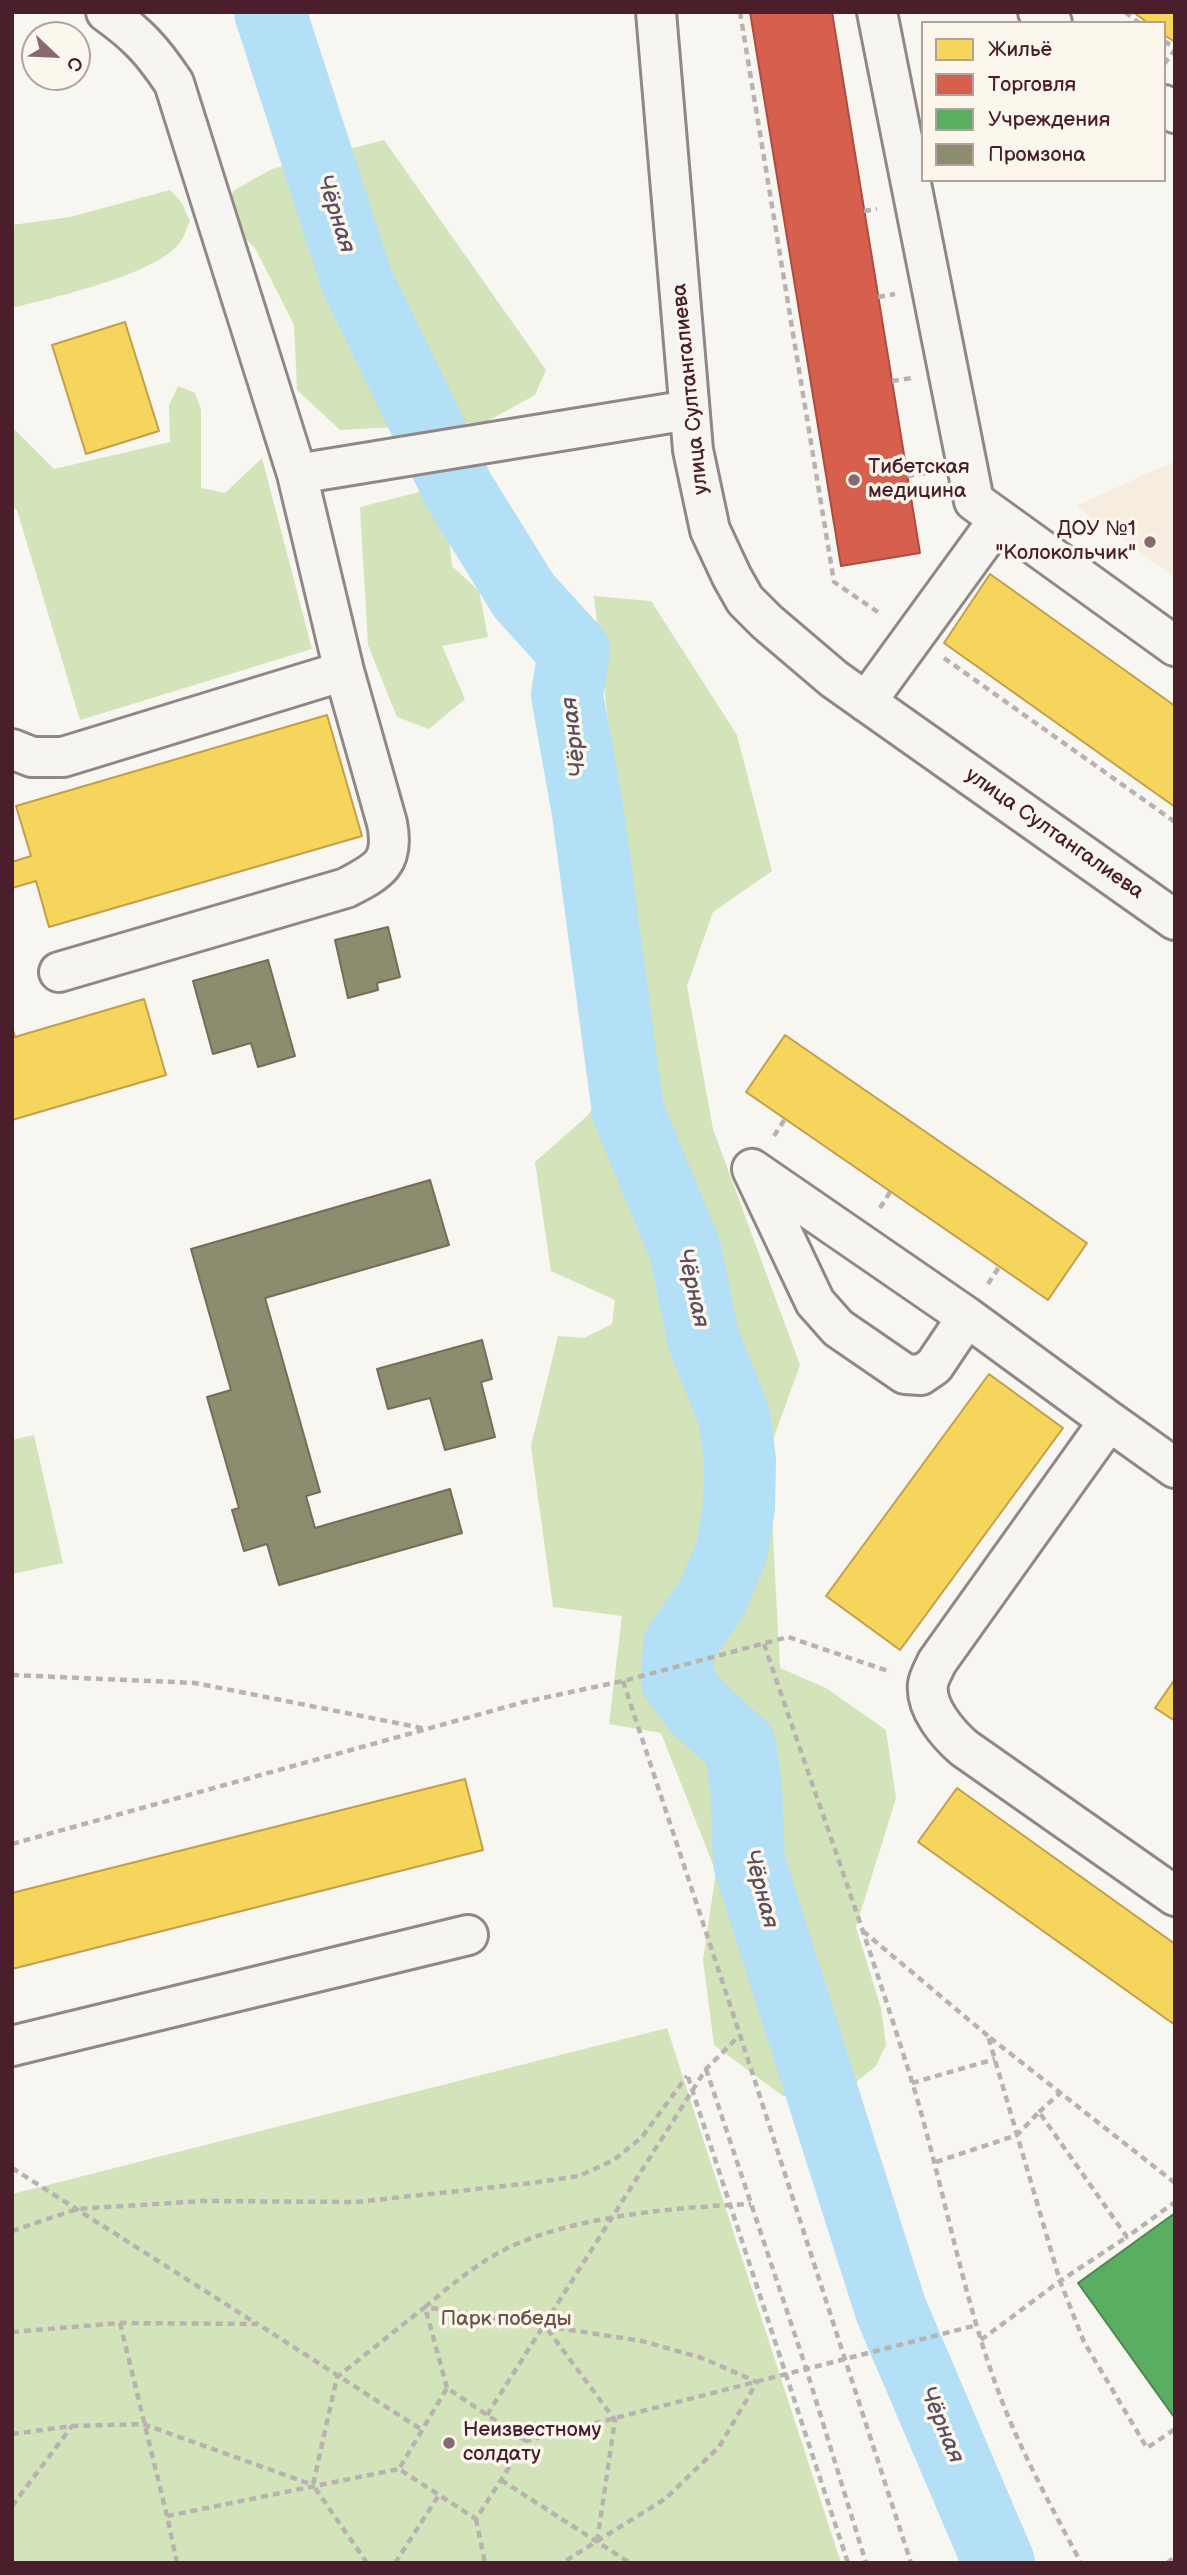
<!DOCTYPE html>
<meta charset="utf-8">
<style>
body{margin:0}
#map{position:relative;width:1187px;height:2575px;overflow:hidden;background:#f8f6f0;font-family:"Balsamiq Sans",sans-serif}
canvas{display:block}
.frame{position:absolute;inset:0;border:14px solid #4a1f2b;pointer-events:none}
.legend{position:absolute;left:921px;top:21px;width:245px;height:161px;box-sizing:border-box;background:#fbf7ec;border:2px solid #b4a19f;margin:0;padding:9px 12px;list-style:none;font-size:21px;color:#4a1f2b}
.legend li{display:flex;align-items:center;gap:14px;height:35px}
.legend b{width:35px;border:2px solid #b4a19f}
.north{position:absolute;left:21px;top:21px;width:70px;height:70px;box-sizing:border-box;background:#fbf7ec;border:2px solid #b4a19f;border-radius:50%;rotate:113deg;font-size:19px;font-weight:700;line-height:28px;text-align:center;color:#4a1f2b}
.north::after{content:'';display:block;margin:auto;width:24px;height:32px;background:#876a70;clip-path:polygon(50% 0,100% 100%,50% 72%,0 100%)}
</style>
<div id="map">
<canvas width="1187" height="2575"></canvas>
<div class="frame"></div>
<ul class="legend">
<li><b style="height:19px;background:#f6d55c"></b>Жильё</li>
<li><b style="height:19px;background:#d6604d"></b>Торговля</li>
<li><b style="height:19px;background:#5aae61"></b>Учреждения</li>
<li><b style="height:19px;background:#8c8c6e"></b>Промзона</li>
</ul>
<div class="north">С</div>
</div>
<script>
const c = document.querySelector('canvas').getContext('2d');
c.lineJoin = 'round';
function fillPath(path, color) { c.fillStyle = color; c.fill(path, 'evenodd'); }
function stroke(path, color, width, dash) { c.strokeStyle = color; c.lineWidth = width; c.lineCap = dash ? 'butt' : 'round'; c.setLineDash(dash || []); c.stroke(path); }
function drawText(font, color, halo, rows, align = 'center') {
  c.font = font + ' "Balsamiq Sans",sans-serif'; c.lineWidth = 7; c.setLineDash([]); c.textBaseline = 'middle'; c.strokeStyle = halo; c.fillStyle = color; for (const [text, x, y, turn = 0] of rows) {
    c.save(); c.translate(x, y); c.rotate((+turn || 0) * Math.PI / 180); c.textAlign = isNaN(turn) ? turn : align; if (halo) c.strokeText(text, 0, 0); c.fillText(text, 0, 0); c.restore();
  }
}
fillPath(new Path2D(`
 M1175,461V578L1076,506Z`), '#f6ece0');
fillPath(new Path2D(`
 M384,140L546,370L535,395L486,422L340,430L297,390L294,325L255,248L226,220L233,191L272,169Z
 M170,190L182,203L190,221C187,227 185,235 181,241C160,274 51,298 12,308V225L70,217Z
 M178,386L195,393L201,409V488L225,493L262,458L312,649L80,720L17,510L12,507V427L54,469L170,442L169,405Z
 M423,491L448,529L452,566L479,591L488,637L442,646L465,699L429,729L397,717L368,645L360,507Z
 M594,596L651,601L737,735L772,871L713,912L687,986L713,1129L800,1365L774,1437L773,1537L780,1668L826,1688L886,1730L896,1798L856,1927L881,2008L886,2045L876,2066L838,2097L783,2096L714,2045L703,1960L716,1872L661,1733L609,1724L622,1616L553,1607L531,1446L558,1336L584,1338L612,1324L615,1300L551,1271L535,1162L587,1116L644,1043Z
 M34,1435L63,1563L12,1574V1440Z
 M667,2028L841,2563H12V2194Z`), '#d3e3ba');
const homes = new Path2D(`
 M1133,12H1175V42L1164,35V23H1148Z
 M125,322L159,431L86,454L52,345Z
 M990,574L1175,706V807L944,643Z
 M327,715L362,836L49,927L36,881L12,888V862L31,856L16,806Z
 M144,999L166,1075L12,1120V1027L15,1037Z
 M785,1035L1087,1243L1048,1300L746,1092Z
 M989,1374L1063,1428L900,1650L826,1596Z
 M1175,1679V1721L1155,1708Z
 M465,1779L483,1850L12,1969V1893Z
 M957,1788L1175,1944V2025L918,1842Z`);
fillPath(homes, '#f6d55c');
stroke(homes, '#c29e4d', 2);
const shops = new Path2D(`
 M750,12H832L920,553L841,566Z`);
fillPath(shops, '#d6604d');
stroke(shops, '#ac4c43', 2);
const public = new Path2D(`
 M1175,2213V2417H1174L1078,2283Z`);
fillPath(public, '#5aae61');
stroke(public, '#558351', 2);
const industry = new Path2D(`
 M388,927L400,977L377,983L378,990L348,998L335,940Z
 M268,960L295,1056L258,1067L251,1043L213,1054L193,981Z
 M430,1180L449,1245L265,1298L320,1492L306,1496L315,1528L450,1489L462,1533L279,1585L267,1544L244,1551L232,1510L239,1508L207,1397L231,1390L191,1249Z
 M482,1340L492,1379L481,1382L495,1437L445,1450L430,1398L388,1409L377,1369Z`);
fillPath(industry, '#8c8c6e');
stroke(industry, '#786b5a', 2);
stroke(new Path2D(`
 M270,12L357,281L459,491L524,596L574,651L567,695L588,813L628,1112L685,1249L703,1338L734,1416L740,1460L739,1507L732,1550L712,1598L679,1646L677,1680L699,1709L740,1746L746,1786L749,1862L891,2310L999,2563`), '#b3e0f6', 72);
const minor = new Path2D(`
 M106,12C138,35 152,50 174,83L297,474L689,410
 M656,12L693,450L710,530L732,577L745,600L767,622L834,679L1175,920
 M877,12L974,501L1175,646
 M1038,12L1052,23
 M1164,105L1175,113
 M866,702L999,519
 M12,749L32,757H63L344,671
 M59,972L346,888C379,871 395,863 387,823L344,671L297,474
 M967,1317L934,1366L921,1375L905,1374L838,1328L815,1302L752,1169L967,1317L1109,1421
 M1175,1468L1109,1421L937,1662C934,1669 929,1677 928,1684C925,1708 948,1734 964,1748L1175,1896
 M12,2046L468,1935`);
stroke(minor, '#918787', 44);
stroke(new Path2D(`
 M740,12L834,582L882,615
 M1125,12L1139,23
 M1164,41L1175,48
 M1164,64L1175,50
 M864,211L877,209
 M878,297L895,294
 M892,381L912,378
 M907,476L927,473
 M944,658L1175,822
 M774,1136L785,1119
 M880,1208L890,1192
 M988,1284L999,1267
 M764,1644C814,1791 867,1937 913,2085C944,2188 962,2295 1000,2396C1022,2454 1052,2508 1081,2563
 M12,1675L195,1683L427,1729
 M623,1681L740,2035L911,2563
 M12,1844L524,1702L623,1681L788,1637L891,1672
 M863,1931L988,2036
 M706,2069L806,2368L866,2563
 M688,2077L848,2563
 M912,2083L995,2059
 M1039,2112L1060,2093
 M936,2162L1017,2135L1039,2112L1127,2237L1175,2202
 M12,2168L257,2324
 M1175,2183L988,2036L1060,2281L1084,2342L1147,2448L1175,2429
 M12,2231L77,2209L202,2201L356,2202L532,2183L579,2176L614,2160L642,2137L687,2076
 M120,2323L167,2516
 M545,2326L642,2341L702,2358L757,2382L719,2447L665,2499L562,2563
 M12,2332L120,2323L258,2324L422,2430
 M981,2340L1060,2281L1127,2237
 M447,2388L425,2307C451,2285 477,2263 508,2248C574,2216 678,2207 751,2204
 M487,2415L706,2069L740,2035
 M12,2434L72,2426L143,2424L313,2485
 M526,2441L447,2388L399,2469L476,2519L526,2441L977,2325
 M501,2480L630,2563
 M12,2506L72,2426
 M476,2519L485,2563
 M177,2563L167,2516L399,2469
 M367,2563L313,2485L337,2377L425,2307L545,2326L615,2420L597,2542
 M395,2563L439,2495
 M1167,2563L1175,2557`), '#b8b3b1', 4.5, [7, 5]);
stroke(minor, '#f6f5f1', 38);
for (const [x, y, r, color] of [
 [854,480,7,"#876a70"],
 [1150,542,7,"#876a70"],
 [449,2443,7,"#876a70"]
]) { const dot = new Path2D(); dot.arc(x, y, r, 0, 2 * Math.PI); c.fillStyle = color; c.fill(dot); stroke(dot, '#fbf7ec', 2.5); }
drawText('21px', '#4a1f2b', '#fbf7ec', [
 ["улица Султангалиева",691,389,-96],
 ["улица Султангалиева",1054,834,35]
]);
drawText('21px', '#4a1f2b', '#fbf7ec', [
 ["Тибетская",868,468],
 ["медицина",868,492],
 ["ДОУ №1",1136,530,"right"],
 ["\"Колокольчик\"",1136,554,"right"],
 ["Неизвестному",463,2431],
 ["солдату",463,2455]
], 'left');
drawText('21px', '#6a5548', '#fbf7ec', [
 ["Парк победы",506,2320]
]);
drawText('italic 23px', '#5d4d5e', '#fbf7ec', [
 ["Чёрная",335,214,72],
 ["Чёрная",575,737,-97],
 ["Чёрная",692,1288,77],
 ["Чёрная",760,1889,75],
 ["Чёрная",941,2425,67]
]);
</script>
